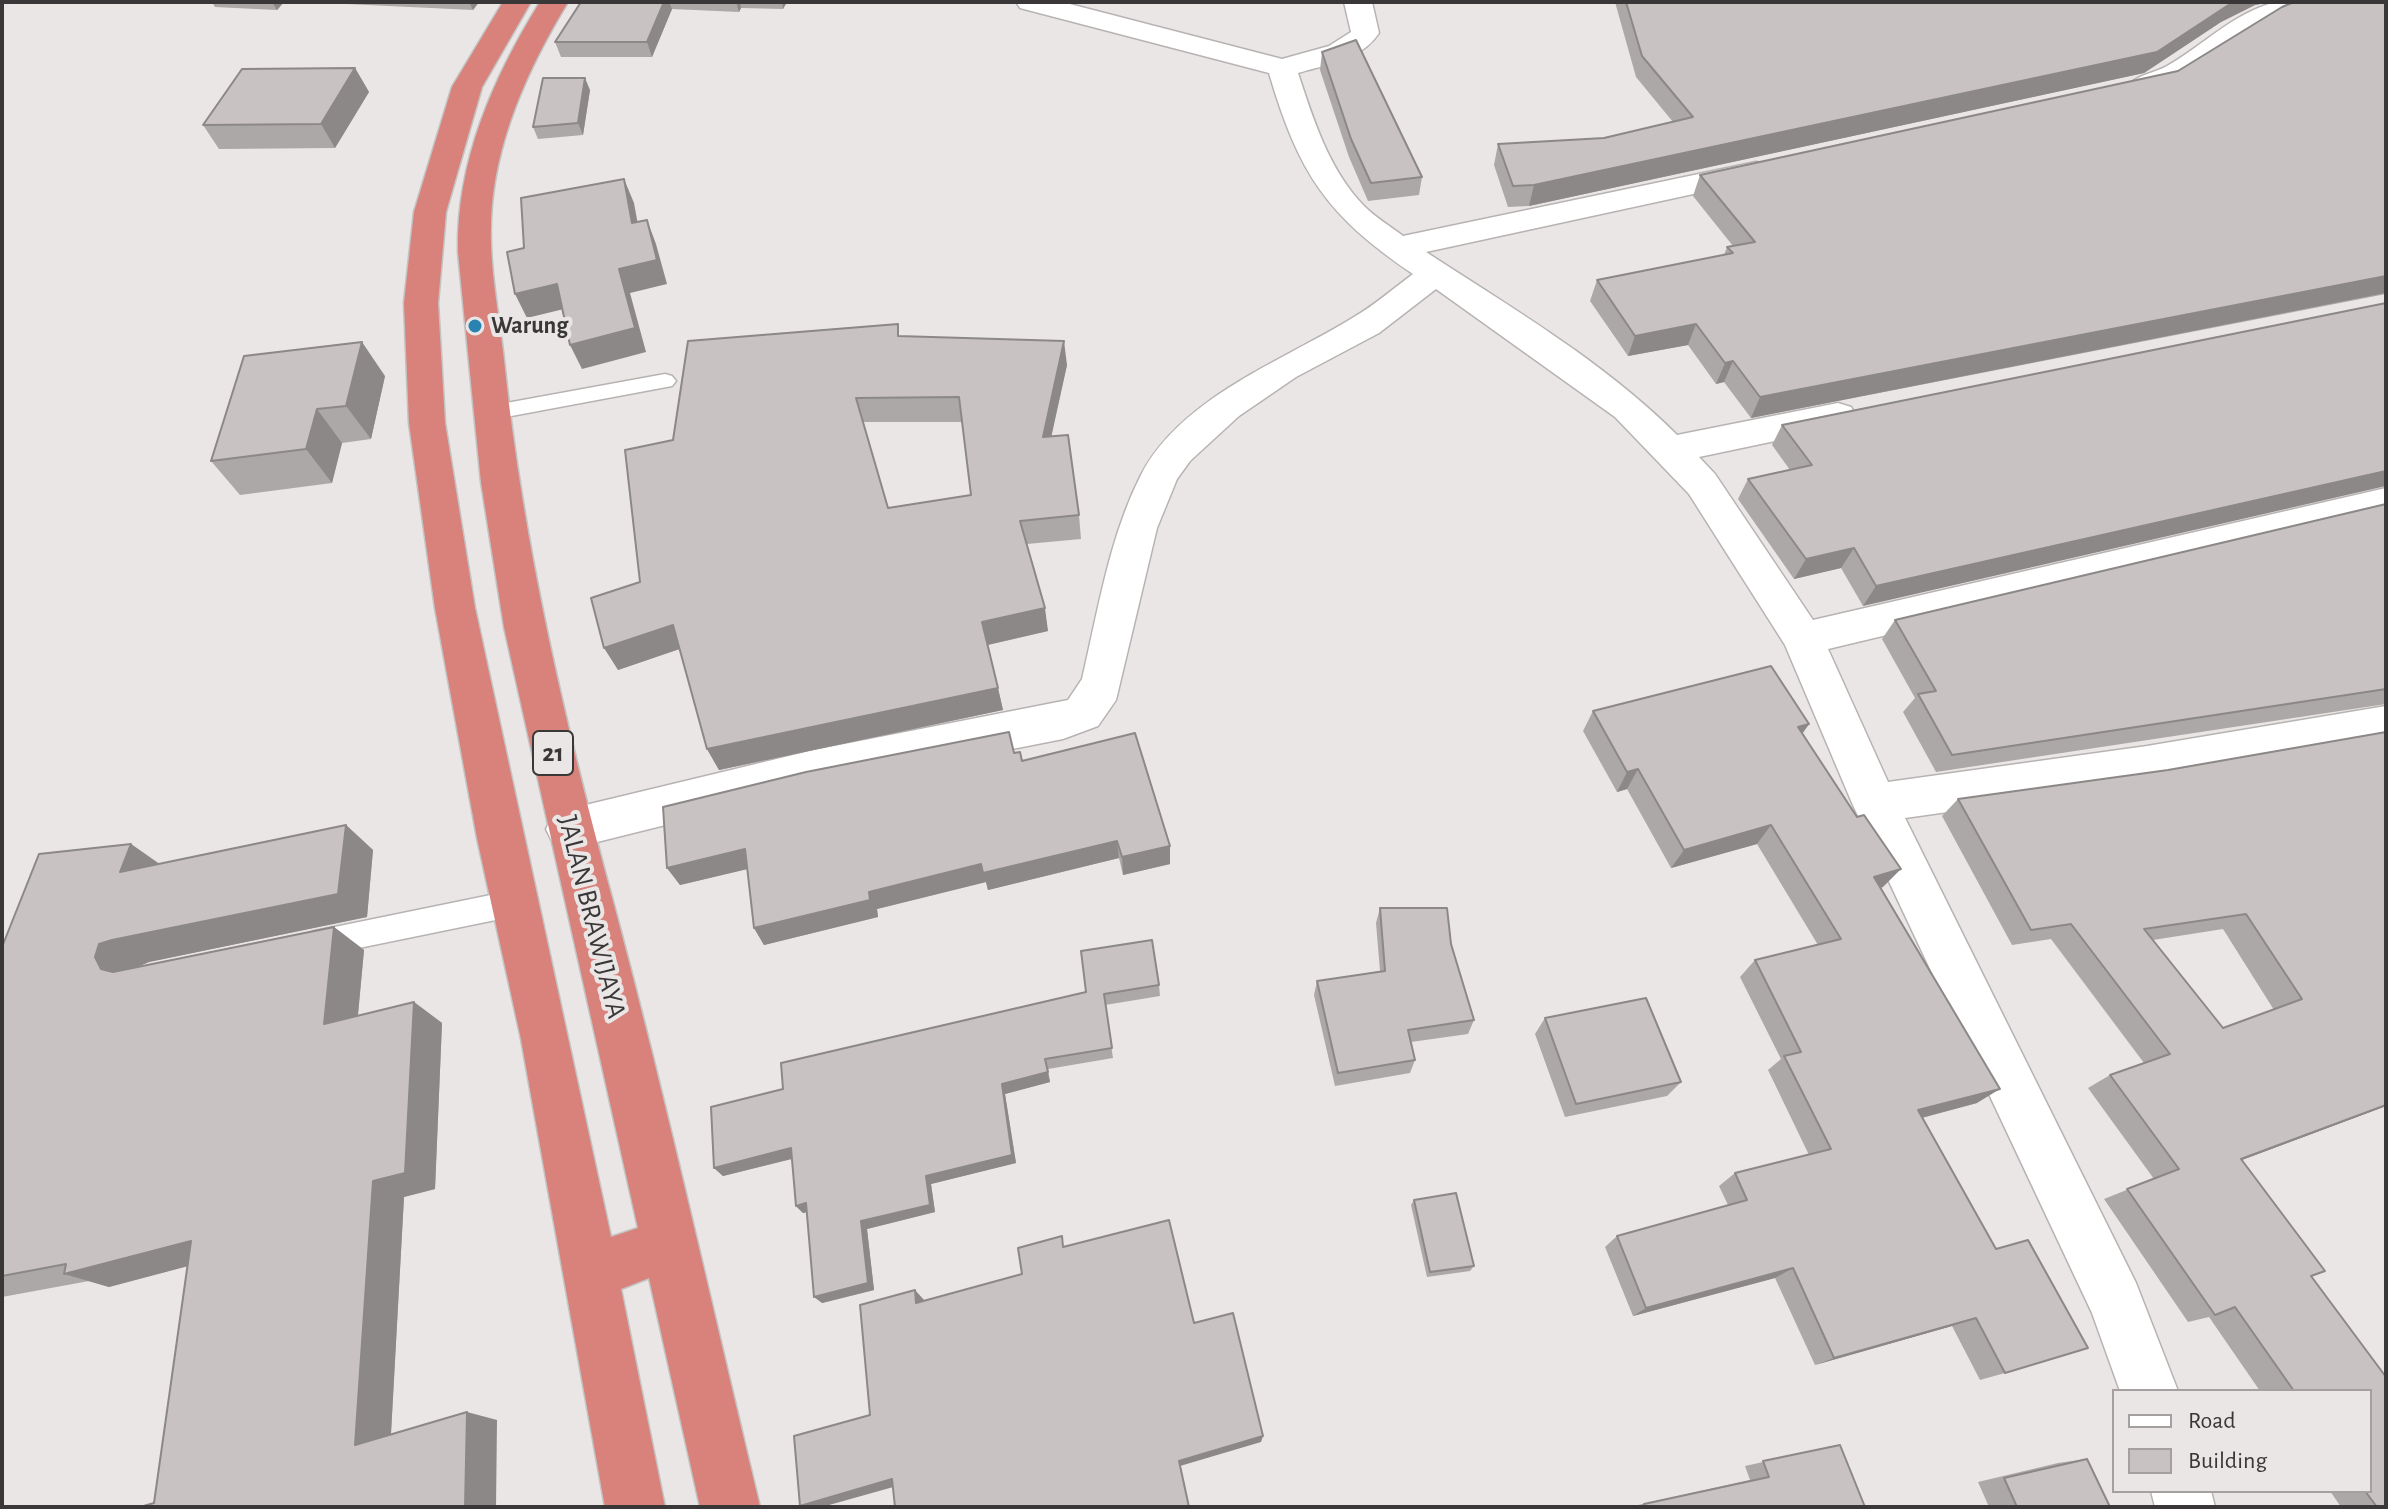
<!DOCTYPE html>
<style>
body{margin:0}
#map{position:relative;width:2388px;height:1509px;overflow:hidden;background:#ebe6e6;font-family:"Alegreya Sans",sans-serif}
canvas{display:block}
.frame{position:absolute;inset:0;border:4px solid #393737;pointer-events:none}
.legend{position:absolute;left:2112px;top:1389px;width:260px;height:104px;box-sizing:border-box;background:#ebe6e6;border:2px solid #a4a0a0;margin:0;padding:10px 14px;list-style:none;font-size:24px;color:#393737}
.legend li{display:flex;align-items:center;gap:16px;height:40px}
.legend b{width:40px;border:2px solid #a4a0a0}
</style>
<div id="map">
<canvas width="2388" height="1509"></canvas>
<div class="frame"></div>
<ul class="legend">
<li><b style="height:10px;background:#fff"></b>Road</li>
<li><b style="height:22px;background:#c8c3c2"></b>Building</li>
</ul>
</div>
<script>
const c = document.querySelector('canvas').getContext('2d');
c.lineJoin = 'round';
function stroke(path, color, width, dash) { c.strokeStyle = color; c.lineWidth = width; c.lineCap = dash ? 'butt' : 'round'; c.setLineDash(dash || []); c.stroke(path); }
function fillPath(path, color) { c.fillStyle = color; c.fill(path, 'evenodd'); }
function drawText(font, color, halo, rows, align = 'center') {
  c.font = font + ' "Alegreya Sans",sans-serif'; c.lineWidth = 8; c.setLineDash([]); c.textBaseline = 'middle'; c.strokeStyle = halo; c.fillStyle = color; for (const [text, x, y, turn = 0] of rows) {
    c.save(); c.translate(x, y); c.rotate((+turn || 0) * Math.PI / 180); c.textAlign = isNaN(turn) ? turn : align; if (halo) c.strokeText(text, 0, 0); c.fillText(text, 0, 0); c.restore();
  }
}
const lane = new Path2D(`
 M665,374L672,376L676,381L672,386L490,420L479,413L490,406Z
 M515,890L525,894L529,903L525,912L515,916L315,957L305,953L301,944L305,935L315,931Z`);
const street = new Path2D(`
 M1016,2H1062L1282,59L1329,46L1351,32L1344,2H1372L1379,33C1360,61 1328,64 1298,73C1313,119 1329,170 1364,206C1375,217 1390,226 1403,236L1756,162L1767,164L1772,171L1767,178L1426,252C1512,308 1604,362 1677,435L1838,403L1851,407L1856,416L1851,425L1699,457L1715,474L1813,620L2386,488V516L1828,649L1888,782L2147,746L2386,706V742L2147,784L1905,818L2136,1283L2178,1391H2120L2092,1313L1852,803L1785,645L1689,494L1615,417L1436,289L1379,333L1296,377L1239,416L1190,461L1177,479L1157,528L1116,700L1098,726L1063,739L814,788L569,849L553,843L546,829L553,815L569,809L814,750L1068,700L1082,679C1098,611 1109,538 1141,475C1181,397 1285,360 1354,317C1375,305 1394,288 1413,274C1326,215 1299,174 1269,73L1020,8Z
 M2276,2H2342L2338,8C2313,14 2288,13 2264,25C2228,45 2177,103 2133,92L2128,86C2136,75 2155,73 2167,66C2204,45 2233,13 2276,2Z
 M2151,1491H2211L2215,1507H2155Z`);
const highway = new Path2D(`
 M503,2H531L482,87L446,212L438,303L445,423L475,608L611,1237L638,1228L504,627L481,482L458,252C456,162 493,78 540,2H568C528,68 494,142 491,220C489,267 499,314 504,360C523,547 566,728 615,909C668,1108 712,1307 760,1507H700L649,1278L621,1289L665,1507H605L521,1039L477,838L435,608L409,423L404,303L414,212L452,87Z`);
stroke(lane, '#b8b3b3', 3);
stroke(street, '#b8b3b3', 3);
stroke(highway, '#c4c3c3', 3);
fillPath(lane, '#fff');
fillPath(street, '#fff');
fillPath(highway, '#d8827b');
fillPath(new Path2D(`
 M212,2H284L277,10L215,7Z
 M304,2H479L473,10Z
 M581,2H787L783,9L741,8L739,12L672,9L652,57H561L555,42Z
 M1615,2H2271L2255,5L2221,22L2144,73L1529,206L1508,207L1494,165L1498,144L1604,138L1673,122L1636,77Z
 M2386,2V294L1751,418L1724,382L1716,384L1688,345L1628,356L1590,301L1597,280L1724,255L1727,247L1733,246L1693,196L1700,175L2178,71Z
 M1322,52L1422,177L1419,195L1368,201L1349,157L1320,70Z
 M355,68L369,92L335,148L219,149L203,125Z
 M590,90L583,135L538,139L533,127Z
 M2386,303L1863,606L1841,568L1794,579L1738,499L1748,479L1790,470L1772,445L1782,425Z
 M901,336L1067,365L1051,436L1079,515L1081,539L1027,544L1048,631L988,645L1003,710L719,770L707,749L680,649L618,670L673,440ZM863,422H962L971,495L888,508Z
 M385,376L371,439L342,443L332,483L240,495L211,461Z
 M2386,504V704L1936,772L1903,712L1915,698L1882,639L1895,620Z
 M1593,711L1809,724L1802,734L1883,887L1880,888L1977,1103L1922,1118L2005,1373L1980,1380L1952,1326L1815,1365L1775,1278L1633,1316L1605,1247L1617,1236L1728,1205L1719,1186L1735,1173L1809,1155L1768,1070L1781,1059L1740,977L1755,960L1818,945L1757,844L1671,868L1627,789L1617,792L1583,731Z
 M2386,732V1106L2242,1160L2325,1271L2311,1276L2386,1377V1507H2341L2330,1491H2370V1391H2260L2209,1317L2188,1322L2104,1199L2154,1179L2088,1088L2110,1075L2144,1063L2051,939L2012,945L1942,816L1958,799L2168,770ZM2223,929L2274,1010L2223,1028L2153,940Z
 M1014,753L1022,761L1170,864L1123,875L1119,858L988,890L986,882L877,909L878,917L764,945L754,928L747,869L680,885L667,868Z
 M346,825L373,850L367,917L149,962L137,967L334,927L364,950L358,1016L414,1002L442,1023L435,1189L404,1197L391,1434L497,1420L154,1503L187,1266L109,1287L89,1281L2,1297V947L131,844L160,864Z
 M1380,908L1451,944L1474,1020L1468,1034L1411,1042L1415,1060L1410,1073L1335,1086L1314,995L1317,981L1380,971L1376,923Z
 M1159,985L1160,996L1105,1005L1113,1058L1048,1069L1050,1082L1005,1094L1016,1163L931,1184L935,1212L867,1229L874,1290L822,1303L806,1212L803,1213L796,1206L792,1159L723,1176L714,1168L783,1089L1086,992Z
 M1545,1018L1681,1082L1667,1096L1565,1117L1535,1034Z
 M1414,1200L1474,1266L1470,1271L1427,1277L1411,1205Z
 M1840,1445L1865,1507H1629L1750,1480L1745,1466Z
 M2087,1459L2110,1507H1989L1978,1482L2058,1463Z`), '#aca8a7');
fillPath(new Path2D(`
 M272,2H284L277,10Z
 M469,2H479L473,10Z
 M664,2H669L672,9L652,57L647,42Z
 M736,2H740L741,8L739,12Z
 M782,2H787L783,9Z
 M2233,2H2271L2255,5L2221,22L2144,73L1529,206L1534,185Z
 M355,68L369,92L335,148L321,124Z
 M585,78L590,90L583,135L578,123Z
 M624,179L634,203L642,247L632,223Z
 M647,220L656,244L667,284L630,293L646,352L582,369L570,345L619,269Z
 M2386,276L2385,293L1751,418L1760,397Z
 M557,284L568,308L527,318L515,294Z
 M1696,324L1688,345L1628,356L1635,336Z
 M1064,341L1067,365L1046,461L1043,437Z
 M362,342L385,376L371,439L346,406Z
 M1733,361L1724,382L1716,384L1725,363Z
 M317,409L342,443L332,483L306,449Z
 M2386,471V486L1863,606L1876,586Z
 M1854,548L1841,568L1794,579L1806,559Z
 M1045,608L1048,631L987,645L982,622Z
 M673,625L685,647L618,670L604,648Z
 M998,688L1003,710L719,770L707,749Z
 M1809,724L1795,744L1798,727Z
 M1638,769L1627,789L1617,792L1627,772Z
 M346,825L373,850L367,917L149,962L137,967L133,979L101,969L95,957L99,944L112,940Z
 M1771,825L1757,844L1671,868L1684,850Z
 M1117,841L1119,858L988,890L986,882L877,909L878,917L764,945L754,928L869,892L981,864Z
 M131,844L166,869L120,872Z
 M1170,846V864L1123,875L1122,857Z
 M745,849L756,867L680,885L667,868Z
 M1901,869L1883,887L1856,895L1874,877Z
 M334,927L364,950L355,1045L324,1024Z
 M414,1002L442,1023L435,1189L404,1197L390,1451L355,1445L373,1181Z
 M1045,1059L1050,1082L1005,1094L1016,1163L931,1184L935,1212L867,1229L874,1290L822,1303L814,1297L861,1221L926,1176L1002,1084Z
 M2000,1089L1977,1103L1898,1124L1918,1110Z
 M2386,1105V1106L2215,1170L2241,1159Z
 M791,1148L799,1157L723,1176L714,1168Z
 M806,1203L813,1211L803,1213L796,1206Z
 M191,1241L230,1255L109,1287L64,1274Z
 M1793,1268L1775,1278L1633,1316L1646,1308Z
 M915,1290L925,1301L916,1303Z
 M1976,1318L1952,1326L1815,1365L1834,1358Z
 M467,1412L497,1420L496,1507H465Z
 M1263,1436L1261,1442L1180,1466L1179,1461Z
 M892,1479L904,1484L822,1507H806L800,1506Z`), '#8c8888');
const building = new Path2D(`
 M581,2H664L647,42H555Z
 M1626,2H2233L2157,52L1534,185L1513,186L1498,144L1604,138L1693,117L1642,56Z
 M2294,2H2386V276L1760,397L1733,361L1725,363L1696,324L1635,336L1597,280L1733,253L1727,247L1755,242L1700,175L2178,71L2282,7Z
 M1356,40L1422,177L1371,183L1351,139L1322,52Z
 M355,68L321,124L203,125L242,69Z
 M543,78H585L578,123L533,127Z
 M624,179L632,223L647,220L657,260L619,269L635,328L570,345L557,284L515,294L507,252L524,248L521,198Z
 M2386,303V471L1876,586L1854,548L1806,559L1748,479L1812,465L1782,425Z
 M898,324V336L1064,341L1043,437L1068,435L1079,515L1020,521L1045,608L982,622L998,688L707,749L673,625L604,648L591,598L640,582L625,450L673,440L688,341ZM959,397L971,495L888,508L856,398Z
 M362,342L346,406L317,409L306,449L211,461L244,356Z
 M2386,504V689L1952,755L1918,694L1936,691L1895,620Z
 M1771,666L1809,724L1798,727L1857,817L1864,815L1901,869L1874,877L2000,1089L1918,1110L1996,1249L2028,1240L2088,1348L2005,1373L1976,1318L1834,1358L1793,1268L1646,1308L1617,1236L1747,1200L1735,1173L1831,1149L1784,1056L1801,1052L1755,960L1841,939L1771,825L1684,850L1638,769L1627,772L1593,711Z
 M1009,732L1014,753L1020,752L1022,761L1135,733L1170,846L1122,857L1117,841L983,873L981,864L869,892L870,900L754,928L745,849L667,868L663,807L806,772Z
 M2386,732V1105L2241,1159L2325,1271L2311,1276L2386,1377V1507H2377L2365,1491H2370V1391H2294L2235,1307L2215,1315L2127,1189L2179,1169L2110,1075L2170,1054L2071,924L2031,930L1958,799L2168,770ZM2246,914L2302,999L2223,1028L2144,929Z
 M346,825L338,894L112,940L99,944L95,957L101,969L113,972L334,927L324,1024L414,1002L405,1173L373,1181L355,1445L467,1412L465,1507H140L154,1503L191,1241L64,1274L66,1264L2,1276V947L39,854L131,844L120,872Z
 M1380,908H1447L1451,944L1474,1020L1408,1030L1415,1060L1338,1073L1317,981L1385,971Z
 M1152,940L1159,985L1104,994L1112,1048L1045,1059L1048,1072L1002,1084L1012,1155L926,1176L930,1205L861,1221L868,1283L814,1297L806,1203L796,1206L791,1148L714,1168L711,1107L783,1089L781,1063L1086,992L1081,951Z
 M1646,998L1681,1082L1576,1104L1545,1018Z
 M1456,1193L1474,1266L1430,1272L1414,1200Z
 M1169,1220L1194,1323L1233,1313L1263,1436L1179,1461L1189,1507H895L892,1479L800,1506L794,1436L870,1415L860,1305L915,1290L916,1303L1022,1274L1018,1248L1062,1236L1063,1247Z
 M1840,1445L1865,1507H1645L1644,1504L1769,1477L1763,1461Z
 M2087,1459L2110,1507H2017L2004,1478Z`);
fillPath(building, '#c8c3c2');
stroke(building, '#8c8888', 2);
for (const [x, y, r, color] of [
 [475,326,8,"#2883b1"]
]) { const dot = new Path2D(); dot.arc(x, y, r, 0, 2 * Math.PI); c.fillStyle = color; c.fill(dot); stroke(dot, '#ebe6e6', 3); }
drawText('bold 24px', '#393737', '#ebe6e6', [
 ["Warung",491,326]
], 'left');
for (const [x, y, w] of [
 [553,753,40]
]) { const box = new Path2D(); box.roundRect(x - w / 2, y - 22, w, 44, 6); c.fillStyle = '#ebe6e6'; c.fill(box); stroke(box, '#393737', 2); }
drawText('bold 26px', '#393737', null, [
 ["21",553,753]
]);
drawText('28px', '#393737', '#ebe6e6', [
 ["JALAN BRAWIJAYA",592,917,76]
]);
</script>
